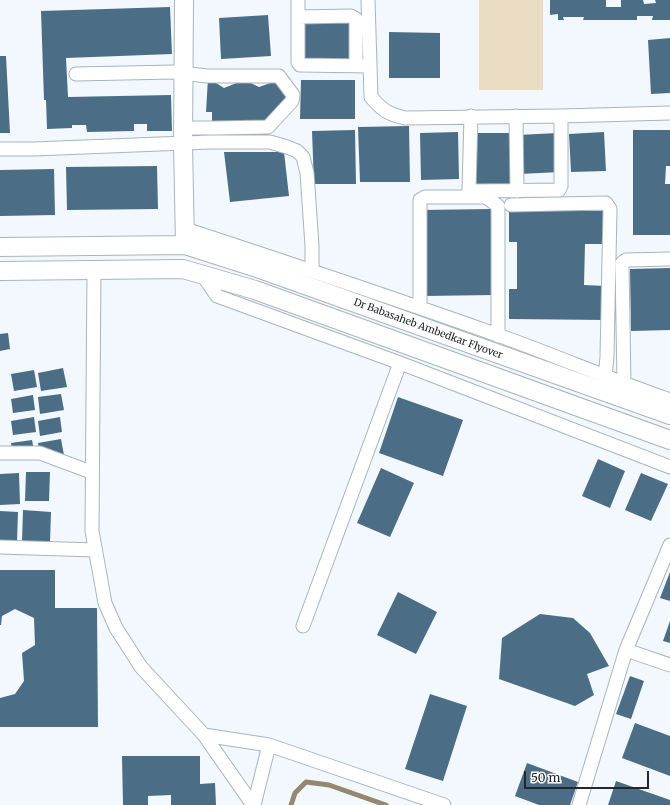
<!DOCTYPE html>
<style>
body{margin:0}
#map{position:relative;width:670px;height:805px;overflow:hidden;background:#f2f8fd;font-family:Merriweather,serif}
canvas{display:block}
.scale{position:absolute;left:524px;top:771px;width:125px;height:18px;box-sizing:border-box;border:2px solid #22282c;border-top:0;padding-left:5px;font-size:12px;line-height:14px;white-space:nowrap;color:#22282c;-webkit-text-stroke:3px #fff;paint-order:stroke}
</style>
<div id="map">
<canvas width="670" height="805"></canvas>
<div class="scale">50 m</div>
</div>
<script>
const c = document.querySelector('canvas').getContext('2d');
c.lineJoin = 'round';
function fillPath(path, color) { c.fillStyle = color; c.fill(path, 'evenodd'); }
function stroke(path, color, width, dash) { c.strokeStyle = color; c.lineWidth = width; c.lineCap = dash ? 'butt' : 'round'; c.setLineDash(dash || []); c.stroke(path); }
function drawText(font, color, halo, rows, align = 'center') {
  c.font = font + ' Merriweather,serif'; c.lineWidth = 4; c.setLineDash([]); c.textBaseline = 'middle'; c.strokeStyle = halo; c.fillStyle = color; for (const [text, x, y, turn = 0] of rows) {
    c.save(); c.translate(x, y); c.rotate((+turn || 0) * Math.PI / 180); c.textAlign = isNaN(turn) ? turn : align; if (halo) c.strokeText(text, 0, 0); c.fillText(text, 0, 0); c.restore();
  }
}
fillPath(new Path2D(`
 M479,0H543V90H479Z`), '#eaddc3');
stroke(new Path2D(`
 M291,805L295,793L306,782L329,785L386,805`), '#948970', 5);
fillPath(new Path2D(`
 M550,0H606V7H621V0H643L644,4L656,3L655,0H670V20H652L653,16H637V20H583L584,17H563L564,20H558V14L550,15Z
 M170,7L172,54L66,58L68,97L171,95L172,131H147V124H134V131L87,132L86,125H72V128L47,129L46,100H44L41,11Z
 M268,15L271,56L221,59L219,18Z
 M301,20H352L353,59L300,61Z
 M389,32L440,33V78H389Z
 M670,38V93L651,94L648,40Z
 M0,56H6L10,133H0Z
 M208,78L224,88L244,80L259,87L276,81L290,99L268,120L232,121V125H212V112H206Z
 M301,80H355V119H300Z
 M409,126L410,182H360L358,127Z
 M355,130L356,184H314L312,131Z
 M633,130H670V166H666L665,184H670V235H633Z
 M458,132L459,179L421,180L420,133Z
 M604,132L606,171L571,172L569,134Z
 M472,133H512L513,187H472Z
 M558,133L560,172L520,174L518,135Z
 M224,152H284L289,196L230,202Z
 M157,166L158,209L67,210L66,167Z
 M54,169L55,215L0,216V170Z
 M492,209L494,295L424,296L422,210Z
 M509,211H606V244H585L584,285L606,286V320L509,319V289H517V242H509Z
 M670,268V330L631,331L630,269Z
 M8,333L10,349L0,351V334Z
 M63,368L67,387L41,391L38,373Z
 M34,370L37,387L14,391L11,374Z
 M61,394L64,410L40,414L38,397Z
 M33,395L35,410L13,413L11,399Z
 M398,397L463,420L443,476L379,453Z
 M34,417L36,432L13,435L11,421Z
 M60,417L62,432L40,436L38,421Z
 M61,439L64,455L40,459L38,443Z
 M32,440L35,456L14,459L11,443Z
 M598,459L625,471L610,508L582,496Z
 M381,468L414,483L390,537L357,523Z
 M26,472H50L49,501H25Z
 M19,473L20,504L0,505V474Z
 M641,473L668,484L651,521L625,510Z
 M23,510L51,512L50,543L22,542Z
 M0,511L18,512L17,542L0,541Z
 M0,570H55V608H97L98,727H0V698L15,694L24,681L22,653L35,645L34,618L15,609L2,616L1,625H0Z
 M670,572V601L660,598Z
 M398,592L437,612L416,654L377,635Z
 M540,614L573,618L590,633L609,666L587,674L594,695L575,706L499,679L502,638Z
 M670,621V643L663,641Z
 M630,676L644,681L631,719L616,714Z
 M430,694L467,706L443,781L405,769Z
 M635,723L670,736V776L622,758Z
 M122,756H200V784L215,783L216,805H171V795L148,796V805H123Z
 M527,763L578,782L570,805H539L515,796Z
 M616,781L670,800V805H608Z`), '#4b6e86');
const street = new Path2D(`
 M298,0V62L300,65L370,66
 M368,0L371,97C382,110 388,114 405,118L561,116L670,113
 M298,17L351,16L356,19V66
 M76,74L173,72L207,76H279L293,95L292,101L268,127L214,128H183
 M471,116L469,190L472,191L559,190L561,186V116
 M516,116L517,191
 M0,149H34L210,142H270L287,147L297,151L303,157L307,173L312,246V270
 M511,205L606,203L610,209L607,357L605,377
 M185,229C292,264 399,300 506,338C561,358 615,381 670,400
 M94,269L92,531L105,603L116,628L141,667L204,735L253,805
 M202,274L217,296L400,363L670,467
 M420,308V200L425,197H484L489,199L498,206V336
 M624,384L622,263L626,260L670,259
 M0,453H40L91,472
 M0,547L95,550
 M303,626L400,363
 M626,650L670,665
 M204,735L269,745L444,805
 M254,805L269,745
 M579,805L626,650L670,545`);
const secondary = new Path2D(`
 M184,0L183,144L185,245
 M0,247L185,245L260,269L670,415
 M0,271L183,269L255,290L670,440`);
stroke(street, '#a7b5bf', 15);
stroke(secondary, '#a7b5bf', 20);
stroke(street, '#fff', 13);
stroke(secondary, '#fff', 18);
drawText('10px', '#22282c', '#fff', [
 ["Dr Babasaheb Ambedkar Flyover",428,329,20]
]);
</script>
